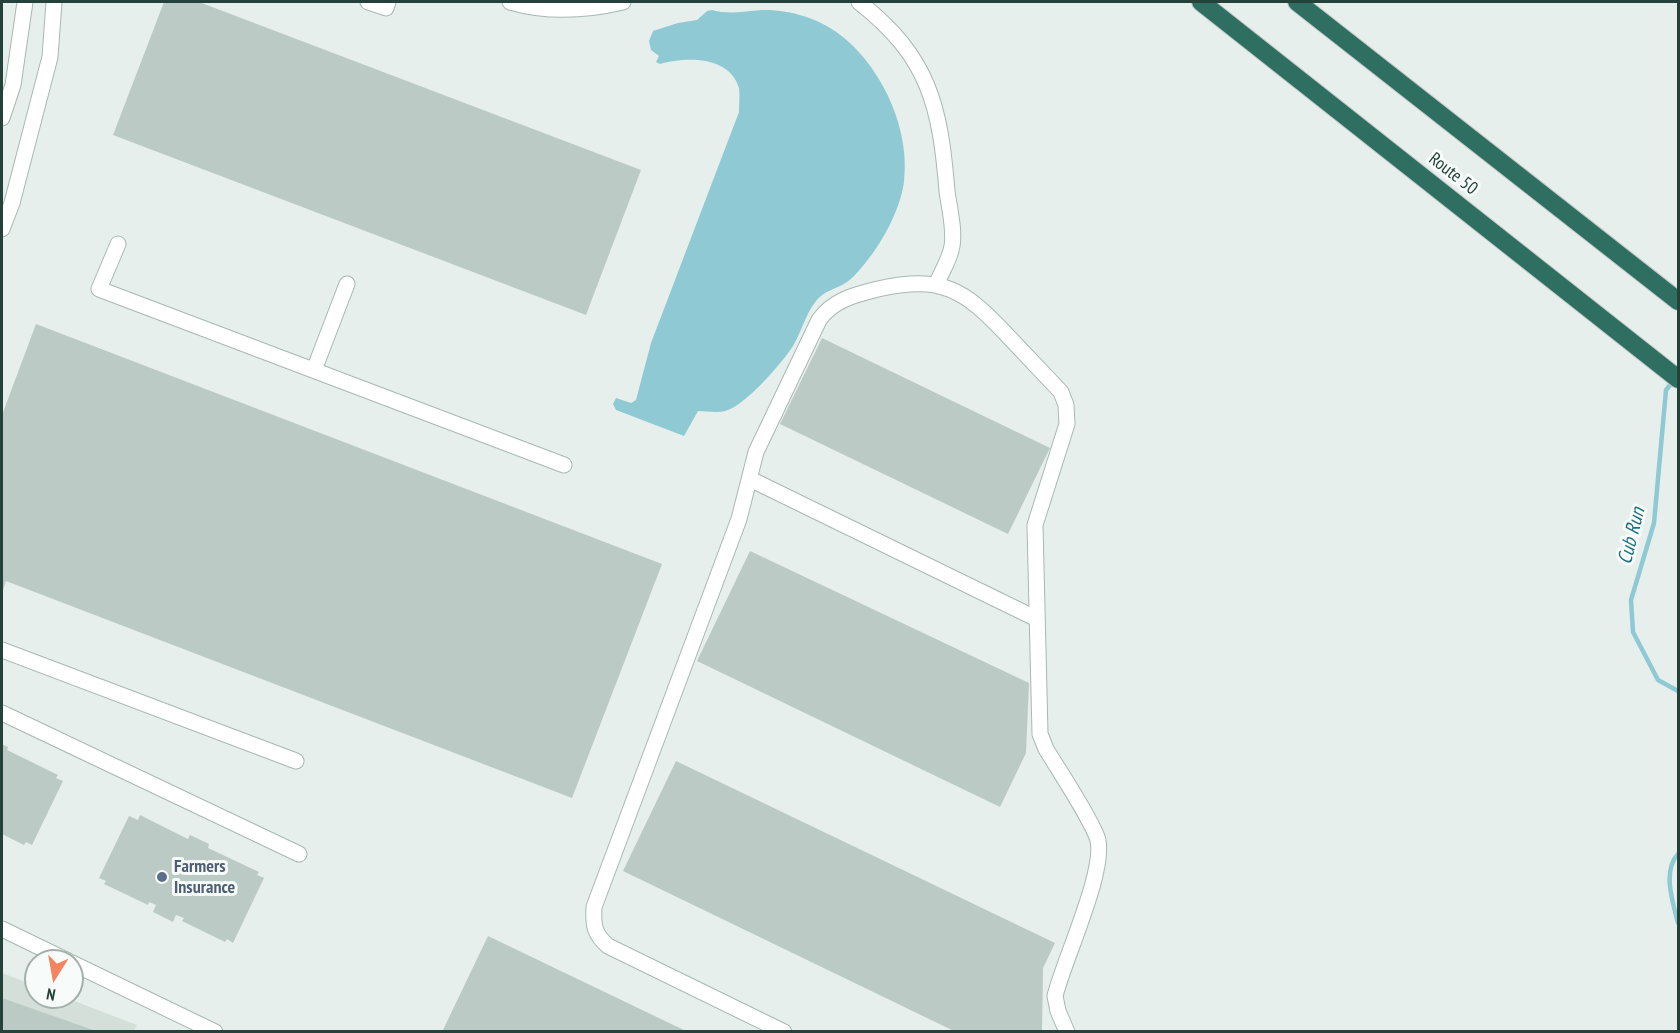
<!DOCTYPE html>
<style>
body{margin:0}
#map{position:relative;width:1680px;height:1033px;overflow:hidden;background:#e6efeb;font-family:"PT Sans Narrow",sans-serif}
canvas{display:block}
.frame{position:absolute;inset:0;border:3px solid #24423a;pointer-events:none}
.north{position:absolute;left:24px;top:949px;width:60px;height:60px;box-sizing:border-box;background:#f7fbf9;border:2px solid #a3b1ad;border-radius:50%;rotate:191deg;font-size:16px;font-weight:700;line-height:24px;text-align:center;color:#24423a}
.north::after{content:'';display:block;margin:auto;width:21px;height:27px;background:#f4845f;clip-path:polygon(50% 0,100% 100%,50% 72%,0 100%)}
</style>
<div id="map">
<canvas width="1680" height="1033"></canvas>
<div class="frame"></div>
<div class="north">N</div>
</div>
<script>
const c = document.querySelector('canvas').getContext('2d');
c.lineJoin = 'round';
function fillPath(path, color) { c.fillStyle = color; c.fill(path, 'evenodd'); }
function stroke(path, color, width, dash) { c.strokeStyle = color; c.lineWidth = width; c.lineCap = dash ? 'butt' : 'round'; c.setLineDash(dash || []); c.stroke(path); }
function drawText(font, color, halo, rows, align = 'center') {
  c.font = font + ' "PT Sans Narrow",sans-serif'; c.lineWidth = 6; c.setLineDash([]); c.textBaseline = 'middle'; c.strokeStyle = halo; c.fillStyle = color; for (const [text, x, y, turn = 0] of rows) {
    c.save(); c.translate(x, y); c.rotate((+turn || 0) * Math.PI / 180); c.textAlign = isNaN(turn) ? turn : align; if (halo) c.strokeText(text, 0, 0); c.fillText(text, 0, 0); c.restore();
  }
}
fillPath(new Path2D(`
 M2,973L36,986V997H64L137,1025L134,1031H2Z`), '#d4dfda');
fillPath(new Path2D(`
 M712,10C730,15 744,11 762,10C787,9 819,18 839,34C881,65 911,129 904,182C900,211 881,245 862,267C857,273 849,282 842,285C832,290 823,292 816,301C805,315 802,331 793,346C782,363 744,407 725,411C717,413 706,411 698,411L684,436L616,410L613,404L616,398L631,403L636,400L651,343L739,112C739,105 740,95 739,88C729,55 685,57 660,64L656,62L659,56L651,50L649,41L653,31L678,23L697,20L707,11Z`), '#8ec9d4');
stroke(new Path2D(`
 M1674,380L1666,390L1654,523L1631,600L1633,632L1658,680L1678,691
 M1678,854C1662,871 1673,903 1678,923`), '#8ec9d4', 4.5);
fillPath(new Path2D(`
 M164,2H199L641,170L586,315L113,135Z
 M36,324L662,564L572,798L6,581L2,593V415Z
 M822,338L1050,448L1008,534L780,424Z
 M750,551L1029,683L1026,753L1000,807L697,661Z
 M2,744L8,747L7,750L58,775L56,778L63,781L32,845L26,842L24,845L2,834Z
 M676,761L1055,943L1043,968L1042,1032H956L623,871Z
 M140,815L188,839L190,835L209,844L208,848L259,872L257,875L264,878L233,943L227,939L225,942L182,921L184,918L176,915L173,922L153,912L156,905L149,902L148,905L104,884L106,881L99,878L129,816L138,820Z
 M488,936L688,1032H442Z
 M2,998L96,1031V1032H2Z`), '#bbcac4');
const minor = new Path2D(`
 M368,2L386,8L388,2
 M510,2C548,13 585,11 623,2
 M859,2C929,57 940,105 947,191C949,207 955,230 952,246C950,259 941,273 936,285
 M2,118L13,85L25,2
 M2,229L12,203L50,57L54,2
 M118,244L99,289L564,465
 M314,370L347,284
 M750,479L1037,619
 M2,650L296,761
 M2,713L299,854
 M2,929L68,961
 M72,963L215,1032
 M784,1032L608,946C594,934 593,925 594,907L739,519L756,452L819,320C833,300 854,295 878,289C942,275 964,289 1007,335C1025,354 1043,373 1061,392L1066,405L1067,424L1035,525L1040,734L1046,749C1061,774 1087,812 1097,837C1108,867 1064,959 1055,996L1058,1011L1067,1032`);
const highway = new Path2D(`
 M1201,2L1678,379
 M1297,2L1678,301`);
stroke(minor, '#a8b8b2', 17);
stroke(highway, '#c2cac8', 20);
stroke(minor, '#fff', 15);
stroke(highway, '#2f6f62', 18);
for (const [x, y, r, color] of [
 [162,877,6,"#5c6f8a"]
]) { const dot = new Path2D(); dot.arc(x, y, r, 0, 2 * Math.PI); c.fillStyle = color; c.fill(dot); stroke(dot, '#f7fbf9', 2); }
drawText('18px', '#24423a', '#f7fbf9', [
 ["Route 50",1453,174,38]
]);
drawText('bold 18px', '#4e5e75', '#f7fbf9', [
 ["Farmers",174,867],
 ["Insurance",174,888]
], 'left');
drawText('italic 20px', '#1c6f80', '#f7fbf9', [
 ["Cub Run",1632,536,-76]
]);
</script>
